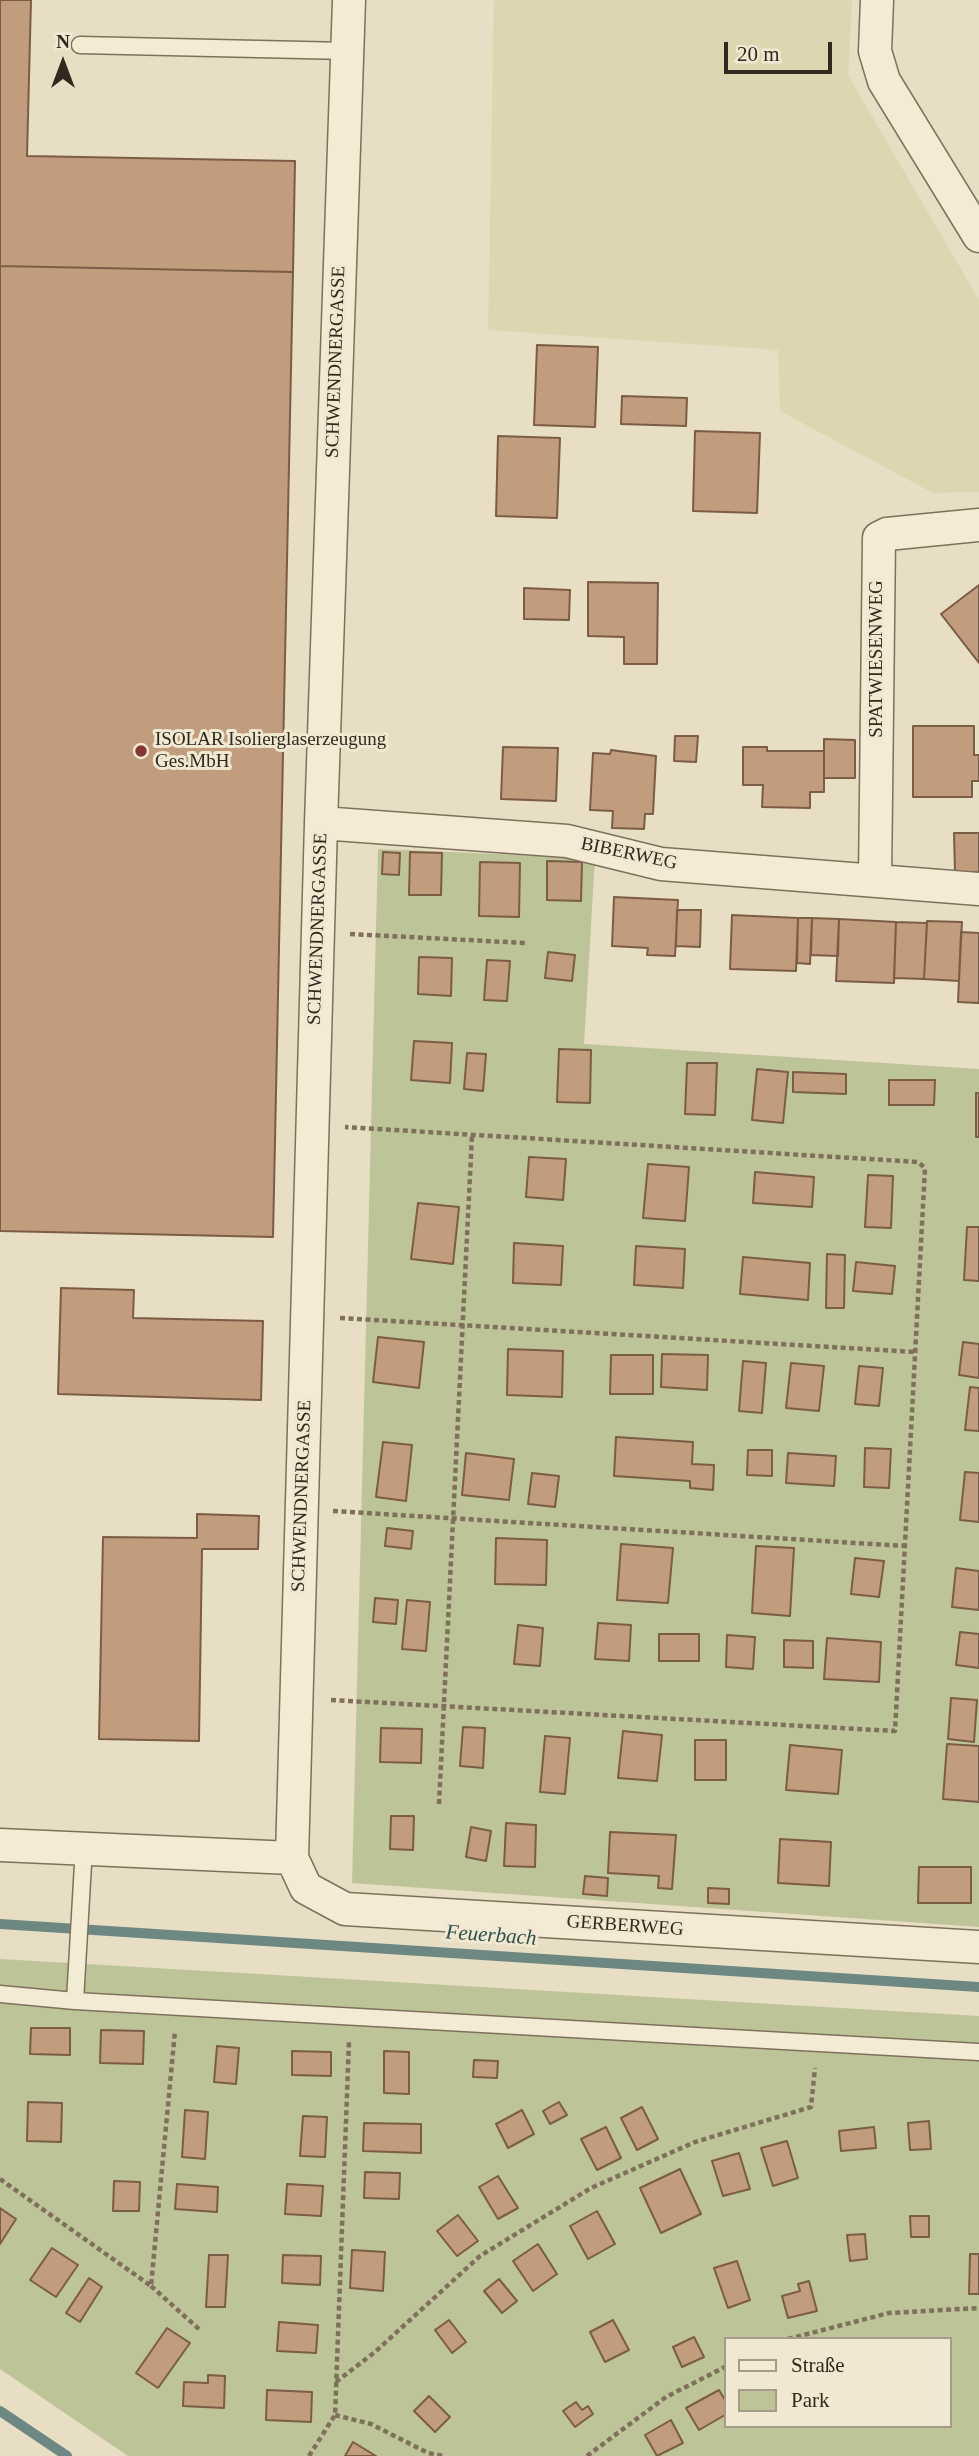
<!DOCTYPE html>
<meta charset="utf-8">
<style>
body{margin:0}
#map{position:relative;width:979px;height:2456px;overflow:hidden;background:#e7dec3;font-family:"Times New Roman",serif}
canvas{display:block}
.legend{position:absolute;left:724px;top:2337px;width:228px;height:91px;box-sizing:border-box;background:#f0e8d1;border:2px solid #a49b89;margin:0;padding:9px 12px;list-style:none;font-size:21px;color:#31281e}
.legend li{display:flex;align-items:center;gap:14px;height:35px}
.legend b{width:35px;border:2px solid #a49b89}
.north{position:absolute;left:28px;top:28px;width:70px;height:70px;-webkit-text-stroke:5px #f0e8d1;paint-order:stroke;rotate:0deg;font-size:19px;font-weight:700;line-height:28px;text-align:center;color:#31281e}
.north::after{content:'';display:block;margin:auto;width:24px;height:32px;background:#31281e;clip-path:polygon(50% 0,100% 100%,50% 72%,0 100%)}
.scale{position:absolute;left:724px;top:42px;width:108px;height:32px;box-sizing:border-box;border:4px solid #31281e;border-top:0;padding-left:9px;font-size:21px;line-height:24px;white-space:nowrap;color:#31281e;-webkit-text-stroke:5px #f0e8d1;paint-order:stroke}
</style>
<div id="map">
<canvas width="979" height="2456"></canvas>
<ul class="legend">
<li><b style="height:9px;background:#f4ebd4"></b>Straße</li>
<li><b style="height:19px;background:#bdc498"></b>Park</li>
</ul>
<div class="north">N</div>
<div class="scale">20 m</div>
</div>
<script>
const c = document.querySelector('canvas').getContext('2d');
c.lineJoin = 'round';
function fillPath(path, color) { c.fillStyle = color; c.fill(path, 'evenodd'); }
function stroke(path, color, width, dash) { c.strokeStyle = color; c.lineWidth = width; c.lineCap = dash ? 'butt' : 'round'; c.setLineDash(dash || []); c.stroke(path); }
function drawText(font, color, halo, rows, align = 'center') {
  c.font = font + ' "Times New Roman",serif'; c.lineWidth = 6; c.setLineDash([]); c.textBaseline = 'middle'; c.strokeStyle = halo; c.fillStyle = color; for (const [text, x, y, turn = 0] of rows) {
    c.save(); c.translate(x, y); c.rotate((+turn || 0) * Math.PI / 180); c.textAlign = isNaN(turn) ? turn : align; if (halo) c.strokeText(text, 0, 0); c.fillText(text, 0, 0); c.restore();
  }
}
fillPath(new Path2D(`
 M494,0H852L848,75L979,300V492L933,493L780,411L778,350L488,330Z`), '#dcd7b1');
fillPath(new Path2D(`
 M378,849L595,858L584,1044L979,1069V1927L352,1883Z
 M0,1959L979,2016V2456H128L0,2369ZM725,2339H949V2426H725Z`), '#bdc498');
stroke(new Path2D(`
 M0,1924L979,1987
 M0,2411L67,2456`), '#6d8782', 10);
const building = new Path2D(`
 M0,0H31L27,156L295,161L293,272L0,266Z
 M0,266L293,272L273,1237L0,1231Z
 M537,345L598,347L595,427L534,425Z
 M622,396L687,398L686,426L621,424Z
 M695,431L760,433L757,513L693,511Z
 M498,436L560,438L557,518L496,516Z
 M588,582L658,583L657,664H624V637L588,636Z
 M979,585V663L941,614Z
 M524,588L570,590L569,620L524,619Z
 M913,726H974V755H979V781H972V797H913Z
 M675,736H698L696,762L674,761Z
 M824,739L855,740V778H824Z
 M503,747L558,748L556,801L501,799Z
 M743,747H767V751H824V792H810V808L762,807L763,785H743Z
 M611,750L656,756L653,814H645L644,829L612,828L613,811L590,810L593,753L610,754Z
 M954,833H979V872H955Z
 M383,852L400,853L399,875L382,874Z
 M410,852L442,853L441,895H409Z
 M547,861L582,862L581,901L547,900Z
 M480,862L520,863L519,917L479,916Z
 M614,897L678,900L675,956L647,955L648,948L612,946Z
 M677,910H701L700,947L676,946Z
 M732,915L798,918L796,971L730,969Z
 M798,918H812L810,964L797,963Z
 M812,918L839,919L838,956L811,955Z
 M839,919L896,922L894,983L836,981Z
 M927,921L962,922L959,981L924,979Z
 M896,922L927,923L924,979L894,978Z
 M961,932L979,933V1003L958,1002Z
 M548,952L575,955L572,981L545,978Z
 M419,957L452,958L451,996L418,994Z
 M487,960L510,961L507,1001L484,1000Z
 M414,1041L452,1043L450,1083L411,1080Z
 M559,1049L591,1050L590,1103L557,1102Z
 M467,1053L486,1054L483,1091L464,1089Z
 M687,1063H717L715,1115L685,1114Z
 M757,1069L788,1072L783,1123L752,1120Z
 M793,1072L846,1074V1094L793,1092Z
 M889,1080H935L934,1105H889Z
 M976,1093H979V1137H976Z
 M529,1157L566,1159L563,1200L526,1197Z
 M648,1164L689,1167L685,1221L643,1218Z
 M755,1172L814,1177L812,1207L753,1203Z
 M868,1175L893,1176L891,1228L865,1227Z
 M418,1203L459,1207L453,1264L411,1259Z
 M967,1227H979V1281L964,1280Z
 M514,1243L563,1246L561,1285L513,1283Z
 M636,1246L685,1249L683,1288L634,1285Z
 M827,1254L845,1255L844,1308H826Z
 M743,1257L810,1263L808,1300L740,1294Z
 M856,1262L895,1266L892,1294L853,1291Z
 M61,1288L134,1290L133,1318L263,1321L261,1400L58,1394Z
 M378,1337L424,1342L419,1388L373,1382Z
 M963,1342L979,1344V1378L959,1375Z
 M508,1349L563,1351L562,1397L507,1395Z
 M662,1354L708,1355L707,1390L661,1387Z
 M611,1355H653V1394H610Z
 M743,1361L766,1363L762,1413L739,1411Z
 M791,1363L824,1366L819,1411L786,1408Z
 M859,1366L883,1368L879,1406L855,1404Z
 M970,1387L979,1388V1431L965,1430Z
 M616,1437L693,1442L692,1464L714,1465L713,1490L690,1488V1481L614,1476Z
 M383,1442L412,1445L406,1501L376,1497Z
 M865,1448L891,1449L889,1488L864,1487Z
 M748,1450H772V1476L747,1475Z
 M466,1453L514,1459L509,1500L462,1495Z
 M788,1453L836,1456L834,1486L786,1483Z
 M965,1472L979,1473V1522L960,1520Z
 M532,1473L559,1476L555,1507L528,1504Z
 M197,1514L259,1516L258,1549H202L199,1741L99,1739L103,1537L197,1538Z
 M387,1528L413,1531L411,1549L385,1546Z
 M496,1538L547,1540L546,1585L495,1584Z
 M621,1544L673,1548L668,1603L617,1600Z
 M756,1546L794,1548L790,1616L752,1613Z
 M855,1558L884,1561L879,1597L851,1594Z
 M956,1568L979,1571V1610L952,1607Z
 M375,1598L398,1600L396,1624L373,1622Z
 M407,1600L430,1602L426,1651L402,1649Z
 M598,1623L631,1625L629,1661L595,1659Z
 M518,1625L543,1628L540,1666L514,1664Z
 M960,1632L979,1634V1668L956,1665Z
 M659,1634H699V1661H659Z
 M727,1635L755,1637L753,1669L726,1667Z
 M827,1638L881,1642L879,1682L824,1679Z
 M784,1640L813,1641V1668L784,1667Z
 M951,1698L977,1700L974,1742L948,1739Z
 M463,1727L485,1728L483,1768L460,1766Z
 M381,1728L422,1729L421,1763L380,1762Z
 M623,1731L662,1735L657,1781L618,1778Z
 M545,1736L570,1738L565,1794L540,1792Z
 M695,1740H726V1780H695Z
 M947,1744L979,1746V1802L943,1799Z
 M790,1745L842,1750L838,1794L786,1790Z
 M391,1816H414L413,1850L390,1849Z
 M506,1823L536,1825L535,1867L504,1866Z
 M471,1827L491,1831L486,1861L466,1857Z
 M610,1832L676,1835L672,1889L658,1888L659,1876L608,1873Z
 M780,1839L831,1842L829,1886L778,1883Z
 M919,1867H971V1903H918Z
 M585,1876L608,1878L607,1896L583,1894Z
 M708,1888L729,1889V1904L708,1903Z
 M31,2028H70V2055L30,2054Z
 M101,2030L144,2031L143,2064L100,2063Z
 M217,2046L239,2048L236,2084L214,2082Z
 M292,2051L331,2052V2076L292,2075Z
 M384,2051L409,2052V2094L384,2093Z
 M474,2060L498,2061L497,2078L473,2077Z
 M28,2102L62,2103L61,2142L27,2141Z
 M559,2102L567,2115L550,2124L543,2111Z
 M642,2107L658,2139L637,2150L621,2118Z
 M185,2110L208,2112L205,2159L182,2157Z
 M522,2110L534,2134L508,2148L496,2124Z
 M303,2116L327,2117L325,2157L300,2156Z
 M929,2121L931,2149L910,2150L908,2123Z
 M364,2123L421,2124V2153L363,2151Z
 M606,2127L621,2158L597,2170L581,2139Z
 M874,2127L876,2148L841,2151L839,2131Z
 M787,2141L798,2178L773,2186L761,2148Z
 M739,2153L750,2189L723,2196L712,2161Z
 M680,2169L701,2214L661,2233L640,2188Z
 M365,2172L400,2173L399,2199L364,2198Z
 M498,2176L518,2208L498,2219L479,2187Z
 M114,2181L140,2182L139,2211H113Z
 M177,2184L218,2187L217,2212L175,2209Z
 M287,2184L323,2186L321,2216L285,2214Z
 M0,2208L16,2219L0,2244Z
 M597,2211L615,2244L588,2259L570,2226Z
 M458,2215L478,2241L457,2256L437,2231Z
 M910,2216H929V2237H911Z
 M865,2234L867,2259L850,2261L847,2235Z
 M538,2244L557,2274L533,2291L513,2261Z
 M52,2248L78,2265L56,2297L30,2280Z
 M352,2250L385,2252L383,2291L350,2288Z
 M970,2254H979V2294H969Z
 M209,2255H228L225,2307H206Z
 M283,2255L321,2256L320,2285L282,2283Z
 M737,2261L750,2300L728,2308L714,2268Z
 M89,2278L102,2287L80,2322L66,2313Z
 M499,2279L517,2301L502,2313L484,2291Z
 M809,2281L817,2311L788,2318L782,2296L800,2291L798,2284Z
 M449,2320L466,2342L452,2353L435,2330Z
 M613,2320L629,2350L605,2362L590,2332Z
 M279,2322L318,2325L316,2353L277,2351Z
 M167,2328L190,2343L158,2388L136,2373Z
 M694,2337L704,2357L682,2367L673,2347Z
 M208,2375L225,2376L224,2408L183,2406L184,2382L208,2383Z
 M267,2390L312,2392L311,2422L266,2420Z
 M719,2390L725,2400V2415L699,2430L686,2408Z
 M429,2396L450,2417L435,2432L414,2411Z
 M576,2402L582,2410L588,2406L593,2414L575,2427L563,2411Z
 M671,2420L683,2443L657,2456L645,2435Z
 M353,2442L376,2456H345Z`);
fillPath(building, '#c19c7d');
stroke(building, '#7b5c45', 2);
const service = new Path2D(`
 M80,45L347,51
 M0,1994L75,2001L979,2052
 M75,2001L84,1847`);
const minor = new Path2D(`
 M349,0L321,823L292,1858L306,1888L345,1909L979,1947
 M877,0L875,51L884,81L979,236
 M321,823L567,841L661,864L979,889
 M875,880L879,538L887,534L979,525
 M0,1845L292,1858`);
stroke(service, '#7f705c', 19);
stroke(minor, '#7f705c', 35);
stroke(new Path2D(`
 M350,934L525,943
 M340,1318L915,1352
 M333,1511L905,1546
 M331,1700L895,1731L925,1168L918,1162L345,1127
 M439,1804L472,1135
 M0,2179L151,2286L175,2031
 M151,2286L200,2330
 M788,2339L889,2313L979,2308
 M336,2382L375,2352L480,2256L591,2188L695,2142L811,2107L815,2068
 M335,2415L371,2424L428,2453L444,2456
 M309,2456L335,2415L349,2041
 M587,2456L666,2397L725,2367`), '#7f705c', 4.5, [5, 3.5]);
stroke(service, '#f4ebd4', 16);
stroke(minor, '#f4ebd4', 32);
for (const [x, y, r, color] of [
 [141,751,7,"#863634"]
]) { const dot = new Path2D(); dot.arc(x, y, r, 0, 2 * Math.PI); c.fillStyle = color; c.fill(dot); stroke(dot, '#f0e8d1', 2.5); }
drawText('19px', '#31281e', '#f0e8d1', [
 ["SCHWENDNERGASSE",336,362,-88],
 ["SPATWIESENWEG",877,659,-90],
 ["BIBERWEG",629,854,12],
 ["SCHWENDNERGASSE",318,929,-88],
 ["SCHWENDNERGASSE",302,1496,-88],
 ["GERBERWEG",625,1926,4]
]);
drawText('19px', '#31281e', '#f0e8d1', [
 ["ISOLAR Isolierglaserzeugung",155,740],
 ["Ges.MbH",155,762]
], 'left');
drawText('italic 21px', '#2f4f4e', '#f0e8d1', [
 ["Feuerbach",491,1936,4]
]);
</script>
